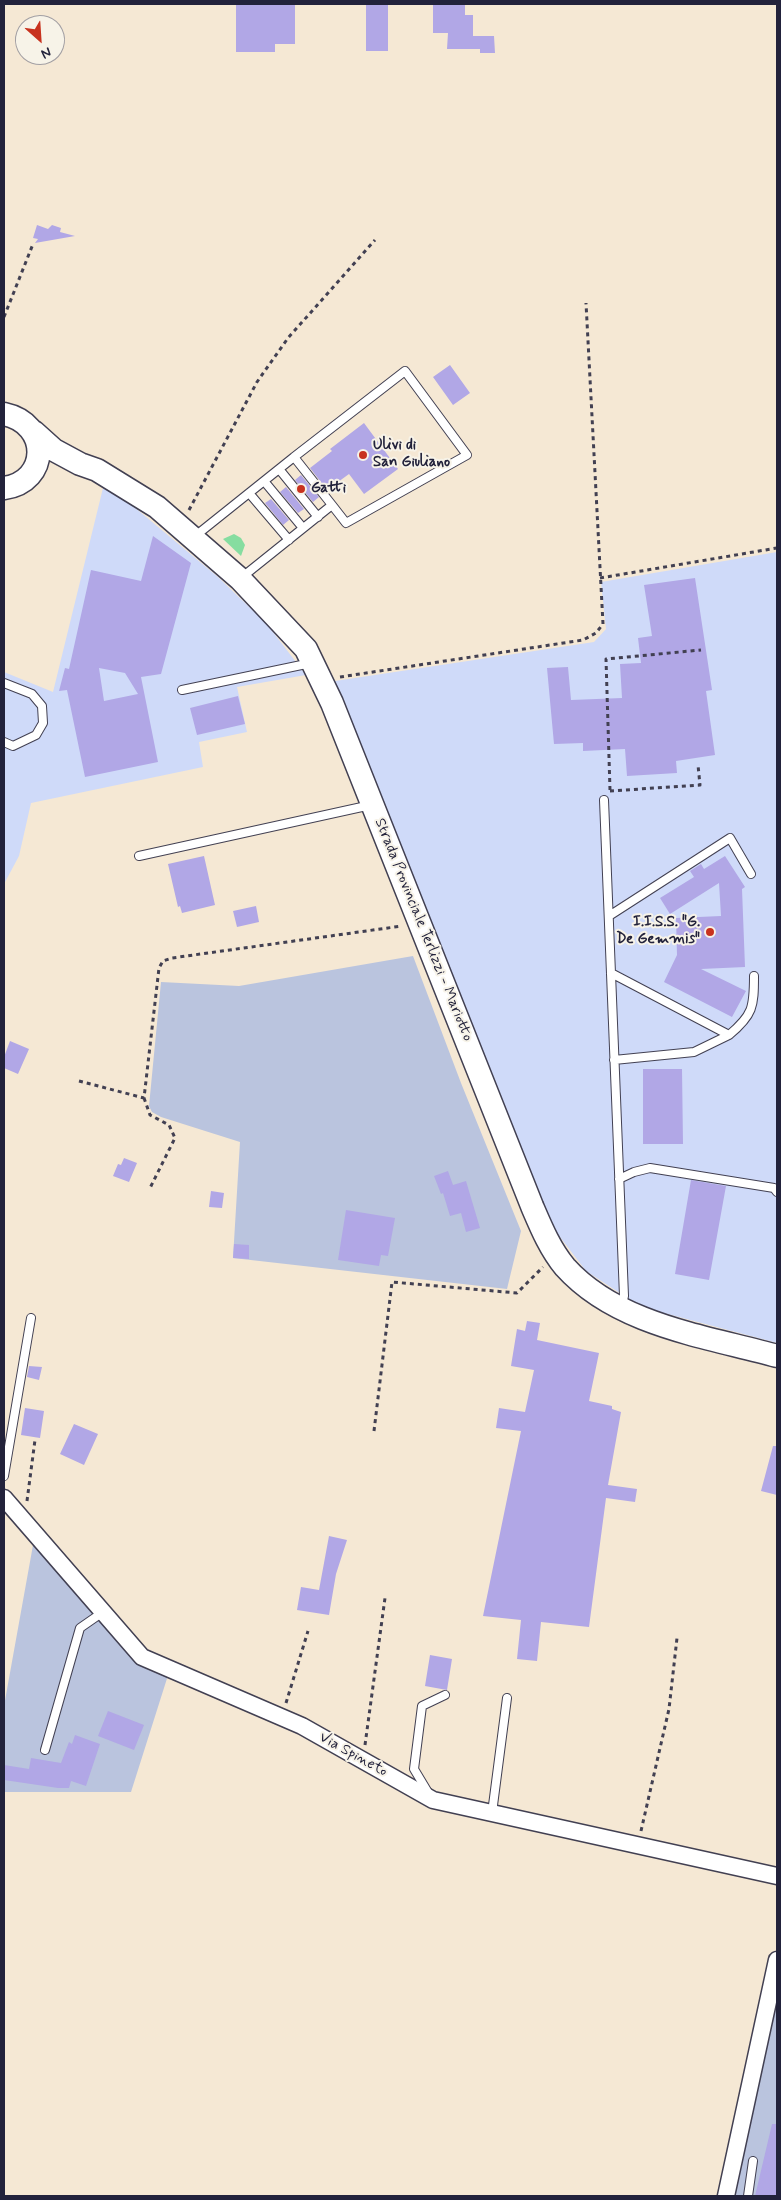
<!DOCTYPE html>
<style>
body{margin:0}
#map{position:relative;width:781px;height:2200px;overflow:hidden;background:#f5e8d4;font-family:Mynerve,sans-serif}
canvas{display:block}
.frame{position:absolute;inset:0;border:5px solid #22223b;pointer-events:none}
.north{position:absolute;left:15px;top:15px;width:50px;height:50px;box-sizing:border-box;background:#f7f3e8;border:1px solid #a29fa3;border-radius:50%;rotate:154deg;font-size:14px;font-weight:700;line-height:20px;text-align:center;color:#22223b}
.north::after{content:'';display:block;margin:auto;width:18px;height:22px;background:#c8321e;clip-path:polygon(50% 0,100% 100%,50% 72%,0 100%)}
</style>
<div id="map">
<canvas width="781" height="2200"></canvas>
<div class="frame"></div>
<div class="north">N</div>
</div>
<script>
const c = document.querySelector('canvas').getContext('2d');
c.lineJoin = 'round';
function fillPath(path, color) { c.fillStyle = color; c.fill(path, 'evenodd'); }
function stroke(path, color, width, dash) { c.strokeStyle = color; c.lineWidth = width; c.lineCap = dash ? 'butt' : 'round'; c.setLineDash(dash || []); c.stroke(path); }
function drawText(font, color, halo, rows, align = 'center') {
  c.font = font + ' Mynerve,sans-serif'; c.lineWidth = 4; c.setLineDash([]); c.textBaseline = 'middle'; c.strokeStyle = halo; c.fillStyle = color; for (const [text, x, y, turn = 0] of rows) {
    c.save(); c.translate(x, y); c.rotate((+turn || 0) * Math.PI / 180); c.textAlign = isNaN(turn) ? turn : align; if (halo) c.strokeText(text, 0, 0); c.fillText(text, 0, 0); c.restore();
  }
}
fillPath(new Path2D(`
 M103,488L127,501L218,577L266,623L306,675L237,687L247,732L199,742L203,767L31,803L19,856L4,884V672L53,692Z
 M777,552V1343L641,1307L586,1271L553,1228L335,681L594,642L606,629L601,582Z`), '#cfdaf9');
fillPath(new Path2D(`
 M413,956L461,1083L521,1231L507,1289L233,1258L240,1142L161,1117L152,1112L149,1106L161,982L239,986Z
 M35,1534L142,1657L170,1669L131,1792H4V1706Z
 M777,1960V2196H726Z`), '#bac4de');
fillPath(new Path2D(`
 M234,534L241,538L245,545L241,556L223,539Z`), '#86dda0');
fillPath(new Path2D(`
 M236,4H295V44H275V52H236Z
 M366,4H388V51H366Z
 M433,4H465V15H473V36H494L495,53H480V49H447L448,33H433Z
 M37,225L48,229L52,225L61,228L60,232L75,236L35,243L38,239L33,238Z
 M450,365L470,393L453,405L433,377Z
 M364,423L398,469L364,494L349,474L327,490L310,468L332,451L330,449Z
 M301,475L319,497L313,502L295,480Z
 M286,487L304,509L298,513L280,492Z
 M271,499L289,520L283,525L265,503Z
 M153,536L191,563L161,674L141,677L158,762L85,777L67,690L59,691L65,668L69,669L91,570L141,581ZM99,668L125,673L138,694L104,701Z
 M695,578L712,690L706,691L715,755L676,761L677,773L627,776L625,749L583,751V743L554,744L547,668L568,667L571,700L622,698L620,664L641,663L638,638L652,636L644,585Z
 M238,696L245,724L197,735L190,708Z
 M204,856L215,905L182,913L180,906L178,907L168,864Z
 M725,856L745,887L742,889L745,967L701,969L746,991L732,1017L664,982L677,955L676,918L721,916L719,883L670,914L660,898L694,877L690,871L701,864L704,869Z
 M256,906L259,922L237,927L233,911Z
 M10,1041L29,1049L18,1074L4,1068V1057Z
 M643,1069H682L683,1144H643Z
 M124,1158L137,1163L129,1182L113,1176L118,1164L121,1165Z
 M448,1171L453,1185L466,1181L480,1228L466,1232L461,1213L450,1216L443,1193L441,1194L434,1176Z
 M691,1180L726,1186L709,1280L675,1274Z
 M211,1191L224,1193L222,1208L209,1207Z
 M346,1210L395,1218L388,1256L381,1255L379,1266L338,1260Z
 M234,1244L249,1245V1259L233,1258Z
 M527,1321L540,1323L537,1340L599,1353L589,1401L612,1406V1409L621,1412L608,1485L637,1489L635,1502L606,1498L589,1627L541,1622L537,1661L517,1659L521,1620L483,1616L521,1431L496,1428L499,1408L525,1412L534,1370L511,1366L517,1329L525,1331Z
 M29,1366L42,1367L39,1380L27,1377Z
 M25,1408L44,1411L40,1438L21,1435Z
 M74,1424L98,1434L84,1465L60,1454Z
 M773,1446H777V1495L761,1491Z
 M329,1536L347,1540L336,1574L329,1615L297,1610L301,1587L319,1590Z
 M430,1655L452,1659L447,1690L425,1686Z
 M108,1711L144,1725L134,1750L98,1736Z
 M75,1735L100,1744L86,1786L71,1781L69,1788H58L4,1780V1765L29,1769L31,1758L61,1763L69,1742L72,1744Z
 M772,2124H777V2196H755Z`), '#b1a7e6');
const service = new Path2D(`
 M294,457L405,371L467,455L346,523L332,505
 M279,469L318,517
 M264,481L303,528
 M249,493L289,540
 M194,537L294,457L332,505L241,578
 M4,683L32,694L42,706L43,723L36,735L13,746L4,742
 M182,690L311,663
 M604,800L624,1296L622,1305
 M139,856L371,805
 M609,916L730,838L751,874
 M611,973L729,1035C753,1015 754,1007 754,976
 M614,1060L694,1052L729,1035
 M619,1179L634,1172L650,1168L774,1188L777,1192
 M4,1476L31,1318
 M45,1750L80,1628L103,1612
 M429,1794L414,1769L422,1706L445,1695
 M492,1813L507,1698
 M748,2196L753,2161`);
const minor = new Path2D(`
 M4,1498L142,1657L302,1726L433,1800L777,1876
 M726,2196L777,1960`);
const secondary = new Path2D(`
 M4,414C51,424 49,482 4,488
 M34,432L54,450L80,464L97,470L157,507L240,579L306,649L332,703L532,1206C541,1227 550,1249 565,1267C617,1325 705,1336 777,1356`);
stroke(service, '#424052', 10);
stroke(minor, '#424052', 19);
stroke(secondary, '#424052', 25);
stroke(new Path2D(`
 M4,317L33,244
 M189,510L257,382L288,338L375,240
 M600,578L777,548
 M340,677L583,640L596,633L603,624L586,303
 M610,790L606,659L701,650
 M610,791L700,785L698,765
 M79,1081L144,1098L159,968L163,961L172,958L402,926
 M144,1098L150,1115L169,1125L175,1138L149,1190
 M374,1431L392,1282L517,1293L543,1267
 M27,1501L35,1440
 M286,1703L308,1631
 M365,1745L385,1598
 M641,1831L669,1709L677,1638`), '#424052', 3, [4, 4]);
stroke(service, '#fff', 8);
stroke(minor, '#fff', 16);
stroke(secondary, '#fff', 22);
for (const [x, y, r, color] of [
 [363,455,5,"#c8321e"],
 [301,489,5,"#c8321e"],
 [710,932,5,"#c8321e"]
]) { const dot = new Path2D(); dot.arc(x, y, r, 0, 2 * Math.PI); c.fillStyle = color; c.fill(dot); stroke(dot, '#f7f3e8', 2); }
drawText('bold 15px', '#22223b', '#f7f3e8', [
 ["Ulivi di",373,446],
 ["San Giuliano",373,463],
 ["Gatti",311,489],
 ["I.I.S.S. \"G.",700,923,"right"],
 ["De Gemmis\"",700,940,"right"]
], 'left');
drawText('15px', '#22223b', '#f7f3e8', [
 ["Strada Provinciale Terlizzi - Mariotto",423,930,68],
 ["Via Spineto",353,1755,29]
]);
</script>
